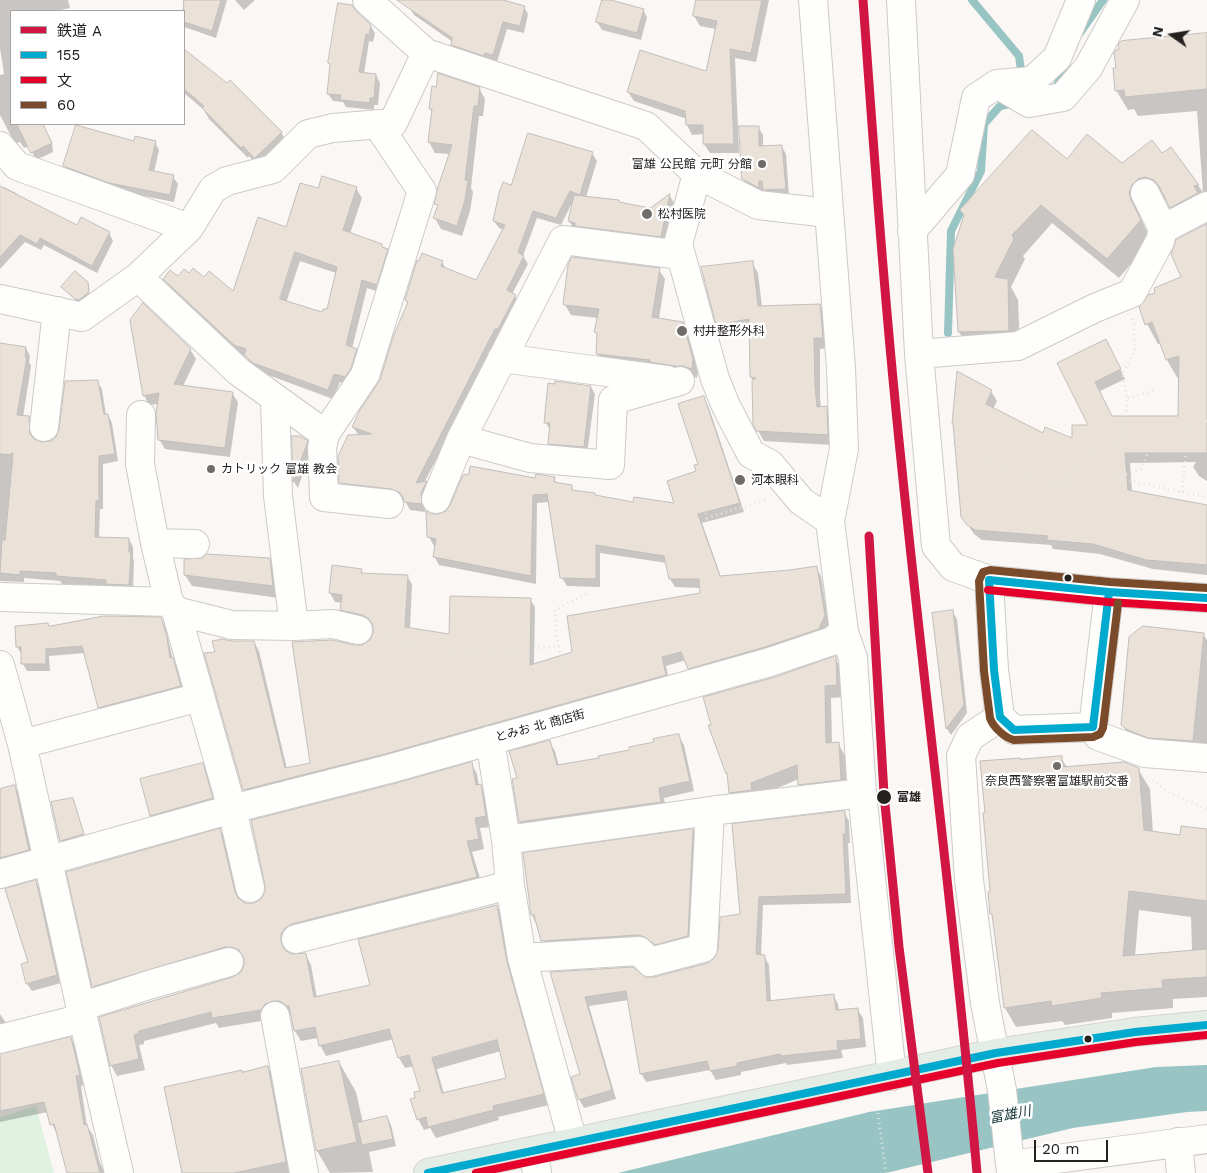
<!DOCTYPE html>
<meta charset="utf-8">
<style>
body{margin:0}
#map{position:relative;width:1207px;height:1173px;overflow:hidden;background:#fbf7f4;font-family:"Work Sans","Noto Sans JP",sans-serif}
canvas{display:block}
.legend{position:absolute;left:10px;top:10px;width:175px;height:115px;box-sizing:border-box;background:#fff;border:1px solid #a7a6a5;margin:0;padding:6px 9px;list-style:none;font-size:15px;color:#24211f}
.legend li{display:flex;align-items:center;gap:10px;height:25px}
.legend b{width:25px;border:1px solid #a7a6a5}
.north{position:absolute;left:1147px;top:10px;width:50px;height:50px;-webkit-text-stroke:4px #fff;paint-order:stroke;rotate:283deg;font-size:14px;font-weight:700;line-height:20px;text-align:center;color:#24211f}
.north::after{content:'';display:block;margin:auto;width:18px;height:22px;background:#24211f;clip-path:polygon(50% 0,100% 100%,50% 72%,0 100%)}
.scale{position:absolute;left:1034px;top:1140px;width:74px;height:22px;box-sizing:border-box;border:2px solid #24211f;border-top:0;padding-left:6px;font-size:15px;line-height:18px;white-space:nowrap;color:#24211f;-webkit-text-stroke:4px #fff;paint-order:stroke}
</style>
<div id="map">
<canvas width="1207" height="1173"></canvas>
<ul class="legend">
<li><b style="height:6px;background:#d21644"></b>鉄道 A</li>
<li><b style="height:6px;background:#00a9ce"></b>155</li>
<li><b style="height:6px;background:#e4002b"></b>文</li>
<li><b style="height:6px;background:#7a4b2a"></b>60</li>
</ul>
<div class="north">N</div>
<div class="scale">20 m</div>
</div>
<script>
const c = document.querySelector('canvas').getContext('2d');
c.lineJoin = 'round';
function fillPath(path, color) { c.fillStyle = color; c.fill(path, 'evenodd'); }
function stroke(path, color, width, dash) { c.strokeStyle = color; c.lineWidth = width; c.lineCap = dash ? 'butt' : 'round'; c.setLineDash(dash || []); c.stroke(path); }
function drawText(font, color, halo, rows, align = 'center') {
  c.font = font + ' "Work Sans","Noto Sans JP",sans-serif'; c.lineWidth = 5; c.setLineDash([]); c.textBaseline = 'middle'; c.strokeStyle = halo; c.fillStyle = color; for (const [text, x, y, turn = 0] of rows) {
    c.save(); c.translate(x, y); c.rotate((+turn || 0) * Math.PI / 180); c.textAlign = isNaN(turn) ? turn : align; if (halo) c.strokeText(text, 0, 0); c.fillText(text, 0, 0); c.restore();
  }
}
fillPath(new Path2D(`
 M36,1106L54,1173H0V1117Z`), '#e0f2e1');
fillPath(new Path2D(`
 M1207,1065V1111L1187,1112L1073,1128L886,1173H618L869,1112L1156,1067Z`), '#98c5c4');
fillPath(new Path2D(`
 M0,0H68L70,8L56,11H11V124H43L52,143L53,152L36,160L29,146L24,148L20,142L17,143L13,140L0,115V75L4,74L0,48Z
 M186,0H227L216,38L184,27V11H182Z
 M235,0H255L244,10Z
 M415,0H498L524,7L528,14L524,33L507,29L497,62L457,52L452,45L453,42L414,15L410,8Z
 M603,0L643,10L647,17L641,40L602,30L597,22Z
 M697,0H769L756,62L735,58L739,153H710L704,144V134L692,135L687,125V119L634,101L628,92L707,73L716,29L700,26L694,16Z
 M370,25L375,33L373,42L369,41L364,74L376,75L380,83L378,105H374V110L346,107L343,102L333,101L328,94L331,67L329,63Z
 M1207,34V214L1182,227L1167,200L1157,197L1140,213L1142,221L1151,240L1119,278L1052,223L1023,256L1025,259L1011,287L1018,300L1020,350L971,351L959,332L954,250L1067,160L1122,165L1161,155L1170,148L1203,192L1197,111L1138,116L1134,109L1128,110L1116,90Z
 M193,58L281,132L287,143L260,168L249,156L248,158L209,119L204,110L184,93V69Z
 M479,88L485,99L483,116H479L471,188L473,192L470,211L462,236L441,229L435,218L438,208L436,204L450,154L435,153L429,142L433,114L430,109Z
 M758,127L763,135V147H782L786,154L789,196L768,197L763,188V195L748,187L743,179Z
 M135,142H155L159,150L154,172L173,177L178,184L174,202L114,190L69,173L64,166Z
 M592,153L597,161L586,197L650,209L670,196L674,203L665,244L573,228L569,221L572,203L561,225L537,218L523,256L528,264L512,294L515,296L520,303L500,336L424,483L426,482L430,490L425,502V512L410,510L404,499L396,496L345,490L340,483L359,436L353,427L381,380L408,305L406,300L442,262L446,269L477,282L504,230L499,228L494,221L512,187Z
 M0,187H4L16,193L19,197L77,226L109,233L113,241L97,273L44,245L41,250L25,242L0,269Z
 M356,188L362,198L350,234L381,245L383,248L387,250L392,259L382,293L367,288L352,349L356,350L361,360L350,386L340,382L333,399L260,372L251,365L246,356L240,355L170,289L165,279L189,275L204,279L234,293L319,190ZM300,261L336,273L328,311L323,314L286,303Z
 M1207,225V481L1199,476L1193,467L1196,462L1130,463L1132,492L1207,506V575L1153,569L1100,554L1053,549L1051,545L982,540L974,534L962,516L954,425L991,391L997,401L993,409L1043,435L1074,440L1090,426L1059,363L1111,350L1125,379L1100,391L1112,417H1179L1180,379H1178L1167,360L1161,343L1158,344L1147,324L1182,278Z
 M752,263L758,273L762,307L820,305L826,316L828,348L820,349V397L821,408L826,407L832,418L833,445L764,441L754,424L753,381L751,377L750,330L724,335L717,324Z
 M659,270L665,279L659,319L682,323L688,333L698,370L697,378L690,375L603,364L597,354L598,336L595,332L598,318L571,315L564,303Z
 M87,283L90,296L81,303H78L63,287Z
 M0,344L26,348L30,356L29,362L31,366L23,417L29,418L33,426L34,440L42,444L51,442L57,437L97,381L102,389L106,415H108L112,423L118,461L103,464V509H100L99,538L129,539L133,547V558L134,561L133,593L109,588L62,584L60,581L24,578V582L0,581Z
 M190,349L196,359L183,386L232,393L238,402L230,457L165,449L159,439V404L149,405L144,395Z
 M591,387L595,394L587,454L553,451L549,444L550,430L546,423Z
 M704,399L709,408L744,512L702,523L721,577L790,571L816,567L821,576L829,625L824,637L694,677L686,660L666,666L670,684L249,798L244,790L216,653L231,642H254L259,651L287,769L311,764L354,646H362L371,641L375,633L374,626L366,612L364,614L371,625L347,618L342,609L343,603L335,602L330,593L334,566L361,570L363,574L407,576L412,584L410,629L450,635L530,599L535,607L534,665L574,653L701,595V588L675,587L670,579L667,563L600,553V587L567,586L562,578L549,502L537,503L536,584L439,565L434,556L436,546H434L429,537L430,515L438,516L536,480L554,478L557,484L571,486L574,491L596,497L634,503L676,505L698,472Z
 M293,437L307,442L311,449L298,488L294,482Z
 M269,559L276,571L279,598L192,586L185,575Z
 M952,611L957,619L967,713L951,735L947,729L933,614Z
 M160,619L165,626L173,660L177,666L184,693L104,715L99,707L85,653L49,656L50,671H27L23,664L22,655L17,647L49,627Z
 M1203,634L1207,640V761L1134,745L1122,724Z
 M835,658L842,670L844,697L831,698L832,744L838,743L845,756L847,792L806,797L799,785V779L737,805L730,793L727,773L775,678Z
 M678,735L684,745L694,791L664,798L666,812L526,832L520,822L513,780L519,779L549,742L555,751L559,766L600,759Z
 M1061,758L1067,767L1138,769L1150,789L1153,833L1181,836L1207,831V997L1173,999V1008L1112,1013V1018L1065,1025L1062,1021L1016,1027L1005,1008L991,893L1020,760ZM1139,910L1191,917L1192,952L1135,956Z
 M471,763L477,774L479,786L487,796L492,827L480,828L484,849L472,852L483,888L287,945L286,952L291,955L305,954L311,965L317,998L372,986L497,906L503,917L549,1105L498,1117L499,1120L436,1138L430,1128L424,1130L418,1119L416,1099L422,1092L414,1066L405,1068L399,1058L394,1039L326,1056L320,1045L318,1038L301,1041L295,1031L292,1015L287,1011L267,1020L219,1028L216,1023L144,1041V1044L139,1045L145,1070L117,1076L111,1065L100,1018L234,978L241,974L245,967V960L240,957L99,997L93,986L220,830L226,840L240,901L245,904H254ZM501,1051L507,1079L444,1094L437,1069Z
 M202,764L206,771L216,805L155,822L152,815Z
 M14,786L19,793L33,857L0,866V790Z
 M74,803L85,838L63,844L61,841Z
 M844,812L849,821L850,843H848L851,903L763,905L761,956H764L769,965L771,1002L833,995L838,1004L839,1011L857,1009L863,1018L866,1047L841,1050L843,1058L787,1065L786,1063L741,1072V1075L716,1080L710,1070L646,1082L641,1073L629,1000L589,1006L616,1099L584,1108L579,1099L581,1075L552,973L654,978L708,964L716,958L742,915L733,825Z
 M693,830L699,841L693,946L548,951L532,915Z
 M36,882L40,889L61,983L32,991L27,984Z
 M0,1014L6,1023L7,1032L0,1035Z
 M71,1038L76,1048L85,1085L81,1086L87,1126L93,1135L100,1163L105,1173H68L57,1134L52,1124L48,1112L0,1122V1055Z
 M339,1062L356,1092L363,1123L387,1117L391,1125L396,1146L369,1152L373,1172L330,1173L317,1151L302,1070Z
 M268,1067L274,1079L292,1173H183Z`), '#0003');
stroke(new Path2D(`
 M972,0L1019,56L1022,78
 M1080,33L1103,0
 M1055,90L1066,64
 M948,333L951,231L981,171L984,124L1000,106L1014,103`), '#98c5c4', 8);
const building = new Path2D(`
 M184,0H221L212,31L184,22Z
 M397,0H503L525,6L520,26L503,22L493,55L485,53L484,56L451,45L452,38Z
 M602,0H611L644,9L637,33L596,22Z
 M696,0H762L751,53L730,49L734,144H703V125H686L685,111L627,92L640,50L706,71L717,21L693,16Z
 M338,3L352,5L357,12L371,25L369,35L366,34L359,72L376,74L374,98H370V103L340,100L341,95L327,94L330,64L328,63Z
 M1207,33V89L1125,97L1124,90L1115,91L1113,68H1116L1114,53L1116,50L1119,49L1118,45L1121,41Z
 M184,49L227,83L230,80L282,132L255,158H254L243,146L241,148L202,108L204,106L184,89Z
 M438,73L480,87L478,106H474L465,180L468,181L465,200L457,226L433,218L438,205L434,204L437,190L452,145L428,142L432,109H429L432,86L436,87Z
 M17,124H43L52,143L31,153Z
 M76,125L134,141L135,136L156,141L149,170L174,175L170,195L109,183L63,166Z
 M739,126H759V146L782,145L786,189L763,190L762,181H759V188L742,179Z
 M1032,130L1067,159L1087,134L1122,163L1152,140L1162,153L1171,147L1199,185L1194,186L1198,193L1170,208L1159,186L1154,180L1145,177L1138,179L1132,185L1129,193L1131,200L1141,220L1107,259L1041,205L1012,235L1014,239L995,277L1008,279L1009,331L958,332L953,249L964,215L960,210Z
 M528,133L593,152L580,195L570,191L556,218L533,211L518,252L524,256L507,290L516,295L498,329H495L416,483L427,481L421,493L422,504L404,502L403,497L399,492L391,489L339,483L338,456L348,435L372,434L352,427L360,410L380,380L393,337L408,302L405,300L417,260L419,261L422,253L443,261L441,266L476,280L505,225L493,221L499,193L503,182L511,185Z
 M322,176L357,187L343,230L382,244V247L388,249L377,285L362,280L346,345L357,349L351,368L345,377L334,374L328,390L253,363L244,355L246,349L234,345L163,279L170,270L178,276L184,269L189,273L193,268L204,277L209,271L233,291L258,217L286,227L300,183L318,188ZM295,252L337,267L327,309H323L322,312L280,299Z
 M0,186L77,225L81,217L110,232L92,266L40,238L37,244L20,235L0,257Z
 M670,194L661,237L575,226V223L568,221L574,195L619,200V202L650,208Z
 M1207,224V453H1125L1128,490L1207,505V565L1146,560L1093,544L1046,540L1048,536L975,530L967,525L961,517L953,423H952L957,371L992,390L986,404L1043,433L1045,427L1072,438V425H1088L1057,363L1106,339L1121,369L1095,382L1112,416H1178L1179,356L1166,360L1152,322L1145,325L1139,307L1148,295L1155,293L1154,288L1181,277L1171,254L1176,240Z
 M572,257L660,268L652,317L683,322L693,359L692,369L683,366H675L650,362V360L596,354L597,333L594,332L599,309L564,305L563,304L568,265Z
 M753,261L758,306L820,304L823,338H814L815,386L817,407L827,406L828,435L756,431L753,424L752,380L756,378L750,377L749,319L716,325L701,267Z
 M75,271L88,282L89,292L79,300L75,299L61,287Z
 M143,303L191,349L174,384L233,392L225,448L158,440L156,413L159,393L143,396L130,320Z
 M0,343L26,347L25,357H27L17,415L29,416L30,434L34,439L42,442L51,441L56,437L59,429L65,381L98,380L104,414H108L115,454L99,456V501H96L95,537L129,538V552H131L129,585L106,584V580L56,576V573L20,571V575L0,573L2,540H5L13,454L11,453V455L0,454Z
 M555,381L591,386L584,447L548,444L550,423H544L548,383L555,384Z
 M704,396L740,503L698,514L720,576L790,570L817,566L825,615L819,629L765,647L688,669L681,652L662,657L666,675L385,754L243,790L204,653L215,652L212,641L222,639L232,641H254L285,768L310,763L292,642L332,640L354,645H362L370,640L373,633V625L368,618L362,615L340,610L342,595L329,593L332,565L362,569L361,573L408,575L405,627L449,634L450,596L531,598L530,665L572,652L567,616L700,593L699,579H669L664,556L596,545V579L560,578L547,494L533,495L531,576L433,557L436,539L427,537L426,511L430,514H438L446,511L450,505L463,475L469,474L470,466L535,478L536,474L555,477L554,482L572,485V490L595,493V495L633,502L634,497L674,503L667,481L696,471L694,465L698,464L678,404Z
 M292,436H300L308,441L293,482Z
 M207,554L270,558L273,586L184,575V559L202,558Z
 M953,610L964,705L946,729L932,613Z
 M104,616L161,617L167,637L170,658L173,657L181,686L98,708L82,646L46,649V664H21V647H16L15,626L48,623L49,626Z
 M1143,626L1204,633L1193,741L1148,738L1128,730L1121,725L1129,637Z
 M836,656L837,685L825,686L826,743L839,742L841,780L798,785L797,765L751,783L752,790L729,793L727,773L726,774L708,725H711L703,697L775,677Z
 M679,734L690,781L659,788L661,802L519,822L512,779L517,778L509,751L550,740L557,765L599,758L598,756L629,750V747L654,742L653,739Z
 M1062,756V767L1124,762L1139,768L1144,830L1180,835L1181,826L1207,829V901L1129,891L1123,956L1207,949V977L1162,980L1163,988L1101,993L1102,998L1052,1006L1051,1001L1004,1008L992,914H990L988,892L990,891L983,813H985L980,761L1020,758V759Z
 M472,762L476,785L481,784L486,816L475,818L479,839L467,841L477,877L292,924L285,928L281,934V942L284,949L291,954L306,953L314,997L370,985L358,939L497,905L507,962L544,1094L493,1106L494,1110L428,1127L426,1117L417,1120L410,1099L415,1098L414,1092L420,1091L409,1055L398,1058L389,1029L319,1046L315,1027L294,1031L289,1006H287L280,1001H273L265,1004L261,1010L212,1018L211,1012L139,1031V1033L134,1035L139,1059L110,1066L99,1017L233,977L241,972L244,965V958L239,950L232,947H225L92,987L66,872L220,828L235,892L238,898L245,903H254L261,899L265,892V885L251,820L393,784ZM497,1040L506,1078L442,1093L432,1058Z
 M203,763L213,798L150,816L140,779Z
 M15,785L29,850L0,858V789Z
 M73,798L84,834L60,841L51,802Z
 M845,811L846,834H843L846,894L759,897L756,954L765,955L767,1001L834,994L836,1010L858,1008L861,1039L837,1041L838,1050L781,1056L780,1054L737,1063V1066L710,1071L707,1061L640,1074L626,991L585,997L612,1090L578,1100L571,1077L580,1074L550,972L633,967L645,977H654L708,963L715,957L718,949L720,917L740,914L732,824Z
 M693,829L688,936L655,945L645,937L638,935L541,941L534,915H531L523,853Z
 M36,880L57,975L26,984L21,964L28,962L5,889Z
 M71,1037L80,1075L76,1076L84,1125L87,1124L100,1173H67L54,1124L50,1125L44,1102L0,1111V1054Z
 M339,1061L357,1142L316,1151L301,1069Z
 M268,1066L286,1162L234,1173H182L164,1087L242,1070V1072Z
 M387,1116L393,1139L362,1145L357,1123Z`);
fillPath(building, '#eae1d8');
stroke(building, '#c2bebc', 1);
const minor = new Path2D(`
 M367,0L426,53L646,126L697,174L758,205L828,213
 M813,0L841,368L844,449L830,521L844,632L853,658L862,793L892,1076
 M901,0L919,354L936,546L953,567L989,580L1109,592L1207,598
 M997,84L1029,103L1063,97L1088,68L1125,0
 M377,124L422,191L365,375L325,434L322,448L324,497L389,504
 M0,146L17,166L189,228
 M697,174L678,244L715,379L726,406L751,454L770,464L801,501L830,521
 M1145,193L1163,229L1207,206
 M912,231L960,175L976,98L997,84L1032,81L1057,58L1081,0
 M138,277L239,372L325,434
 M0,299L82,317L138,277L189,228L213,189L227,181L273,169L308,134L333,128L393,123L426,53
 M919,354L1018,346L1095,308L1132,293L1160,241L1163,229
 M502,358L667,380
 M275,399L278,496L294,626
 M141,415L140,464L155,543L169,602L176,611L232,809L250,888
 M44,427L57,311
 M461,439L530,458L610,465L613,400L680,381
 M436,499L461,439L563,240L681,255
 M155,543L195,544
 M989,580L994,670L1000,717L1014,730L1093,727L1109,592
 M0,597L169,602
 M176,611L232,625L294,626L333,624L358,630
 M0,665L22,744L83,1018L119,1173
 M1000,717L970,737L961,756L969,880L985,1003L1002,1090L1011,1173
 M1093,727L1098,736L1145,753L1207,758
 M490,740L506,840L510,885L522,958L573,1142
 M22,744L200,697
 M506,840L710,811L862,793
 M0,874L232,809L389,769L770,662L832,641L844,632
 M296,939L510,885
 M522,958L639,951L650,962L703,948L710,811
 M80,1007L152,984L229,962
 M275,1016L304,1173
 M0,1039L83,1018
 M1178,1142L1181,1173
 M533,1151L537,1173
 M1011,1165L1207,1139`);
const major = new Path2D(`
 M428,1173L996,1053L1135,1032L1207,1025`);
stroke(minor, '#cdcac7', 30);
stroke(major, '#d6d4d3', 30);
stroke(new Path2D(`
 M1128,398L1153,391
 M953,443L1012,472L1062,484L1116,478L1207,497
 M1117,478L1142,468L1149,449
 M1063,483L1081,459L1125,437L1127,398L1122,375L1135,350L1133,319
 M698,489L707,518L766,500
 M1182,492L1189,425L1207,421
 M381,636L423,647L474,655L558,646L572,691
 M558,646L555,610L587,594
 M1153,780L1168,792L1207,809
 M878,1113L886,1173`), '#e4e3e1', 3, [1, 4]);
stroke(minor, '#fefefd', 28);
stroke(major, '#e3ece5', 28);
stroke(new Path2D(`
 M989,580L1109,592L1093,727L1014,730L1000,717L994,670Z
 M1109,592L1207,598
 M428,1173L996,1053L1135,1032L1207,1025`), '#00a9ce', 8);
stroke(new Path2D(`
 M988,590L1108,602L1206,608
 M476,1173L998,1063L1136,1042L1207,1035`), '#e4002b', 8);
stroke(new Path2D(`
 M1118,603L1103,728L1100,734L1093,737L1014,740C1005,738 993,727 990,718L984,671L979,581L983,572L990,570L1110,582L1207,588`), '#7a4b2a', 8);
stroke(new Path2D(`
 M863,0C874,154 885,307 901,460C925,698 956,935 977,1173
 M869,536L884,794L899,947L928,1173`), '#d21644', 9);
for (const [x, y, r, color] of [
 [762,164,5,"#6f6c6a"],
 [647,214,6,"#6f6c6a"],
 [682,331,6,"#6f6c6a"],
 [211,469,5,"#6f6c6a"],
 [740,480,6,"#6f6c6a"],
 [1068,578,4.5,"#24211f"],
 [1057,766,5,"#6f6c6a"],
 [884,797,8,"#24211f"],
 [1088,1039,4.5,"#24211f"]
]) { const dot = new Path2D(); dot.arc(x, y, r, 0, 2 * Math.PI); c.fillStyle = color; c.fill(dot); stroke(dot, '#fff', 2); }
drawText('12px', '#24211f', '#fff', [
 ["富雄 公民館 元町 分館",752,164,"right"],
 ["松村医院",658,214],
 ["村井整形外科",693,331],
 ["カトリック 富雄 教会",221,469],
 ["河本眼科",751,480],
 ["奈良西警察署富雄駅前交番",1057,781,"center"]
], 'left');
drawText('12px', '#24211f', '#fff', [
 ["とみお 北 商店街",540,726,-15]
]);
drawText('bold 12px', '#24211f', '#fff', [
 ["富雄",897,797]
], 'left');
drawText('italic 14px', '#133535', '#fff', [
 ["富雄川",1010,1115,-11]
]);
</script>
